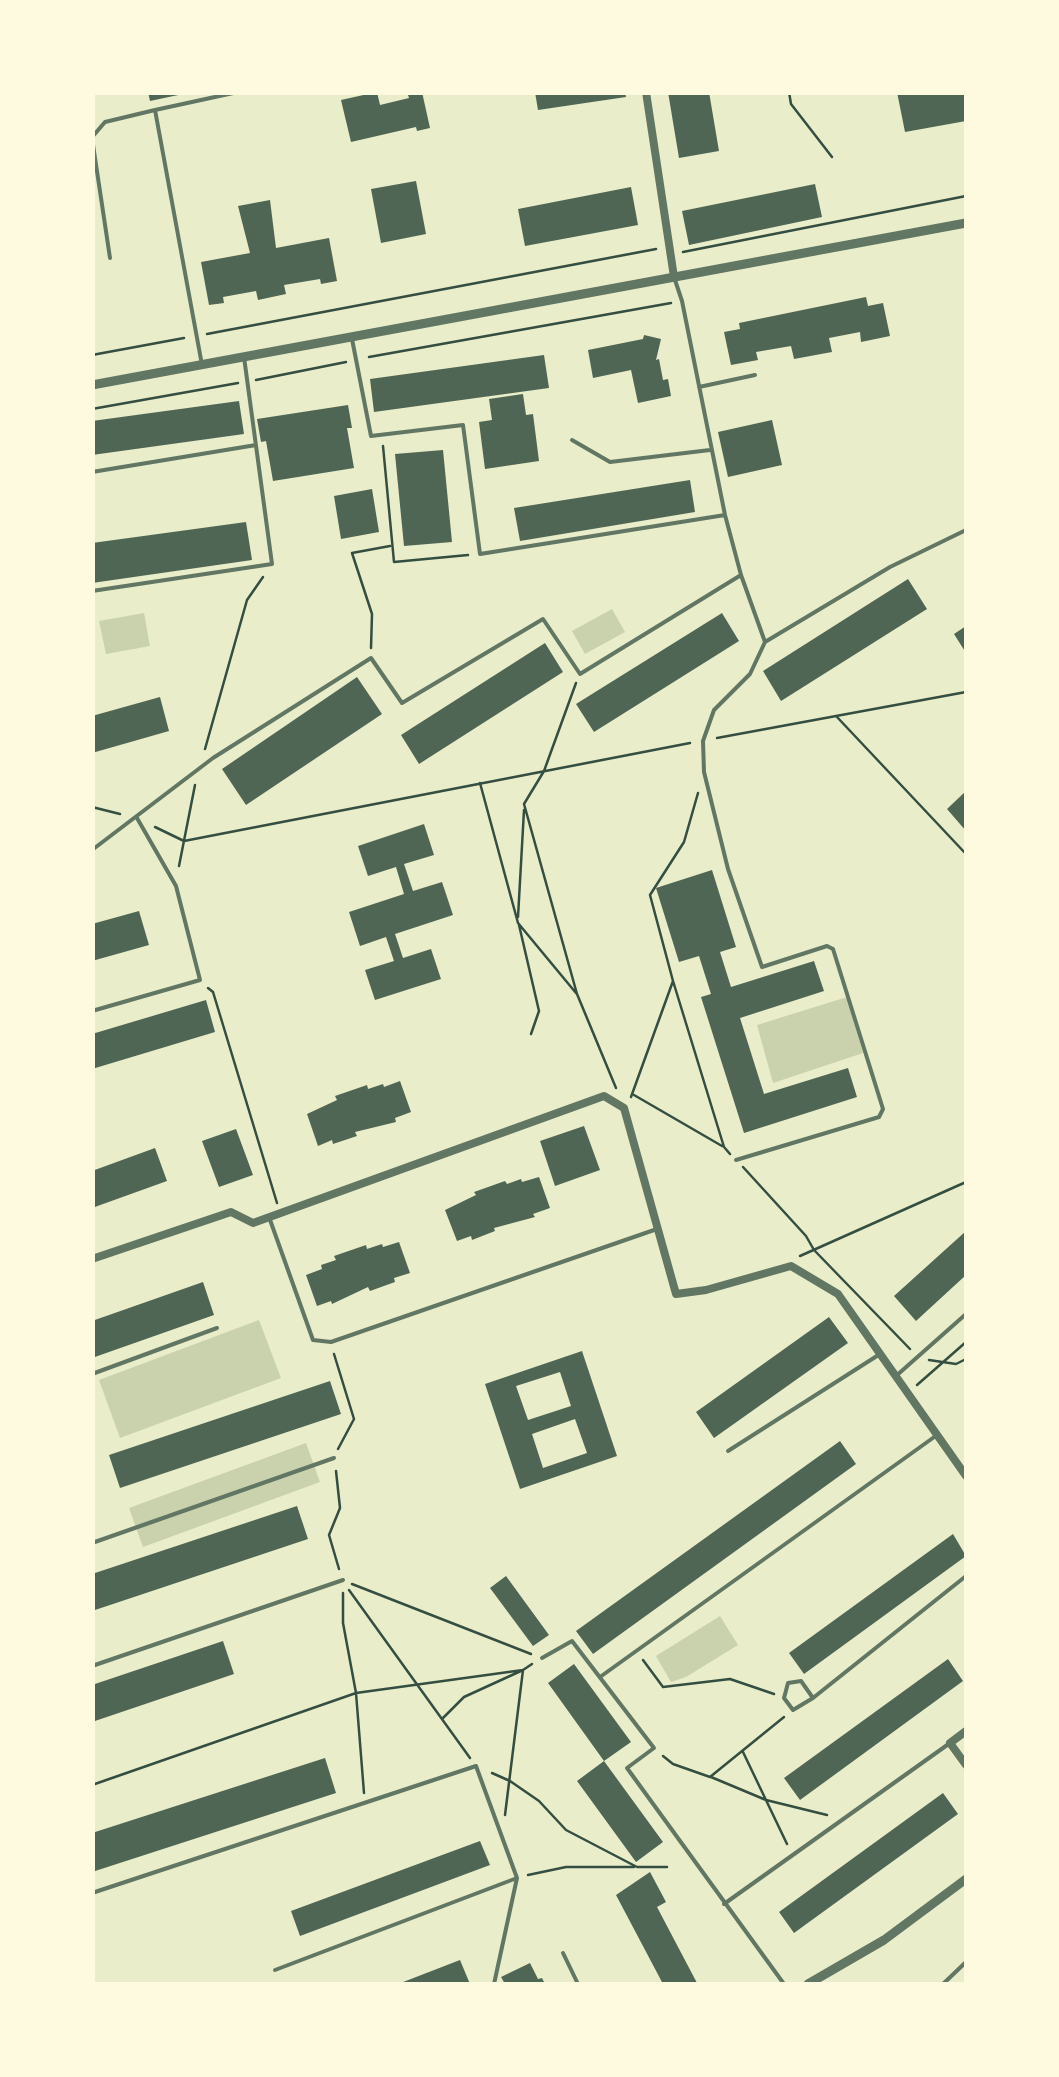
<!DOCTYPE html>
<style>
body{margin:0}
#map{position:relative;width:1059px;height:2077px;overflow:hidden;background:#e9edc9;font-family:"Fira Sans Condensed",sans-serif}
canvas{display:block}
.frame{position:absolute;inset:0;border:95px solid #fefae0;pointer-events:none}
</style>
<div id="map">
<canvas width="1059" height="2077"></canvas>
<div class="frame"></div>
</div>
<script>
const c = document.querySelector('canvas').getContext('2d');
c.lineJoin = 'round';
function fillPath(path, color) { c.fillStyle = color; c.fill(path, 'evenodd'); }
function stroke(path, color, width, dash) { c.strokeStyle = color; c.lineWidth = width; c.lineCap = dash ? 'butt' : 'round'; c.setLineDash(dash || []); c.stroke(path); }
fillPath(new Path2D(`
 M612,609L625,632L585,654L572,631Z
 M144,613L150,646L106,654L99,621Z
 M847,997L863,1053L773,1083L757,1025Z
 M259,1320L281,1378L120,1438L99,1380Z
 M306,1443L320,1482L143,1547L129,1508Z
 M720,1616L738,1645L686,1677L671,1682L656,1656Z`), '#cad2ad');
fillPath(new Path2D(`
 M148,92H183V94L150,101Z
 M377,92L380,105L409,98L407,92H422L430,128L417,131L416,127L351,142L341,100Z
 M535,92H625L626,97L538,110Z
 M668,92H709L719,151L679,158Z
 M897,92H966V121L905,132Z
 M416,181L426,234L381,243L371,189Z
 M815,184L822,217L689,245L682,211Z
 M631,187L638,225L525,246L518,209Z
 M270,200L276,248L329,238L337,281L321,284L320,279L284,285L286,294L258,300L256,291L223,297L224,303L209,305L201,262L250,253L238,206Z
 M866,297L868,306L883,303L890,336L861,342L860,332L829,338L832,352L794,359L791,346L756,352L758,360L731,365L724,332L740,329L739,323Z
 M644,335L661,339L656,360L659,359L663,380L668,379L671,396L638,403L631,370L593,378L588,350L643,339Z
 M544,355L549,388L374,412L370,379Z
 M523,394L526,415L533,414L539,461L485,469L479,422L492,420L489,399Z
 M239,401L244,434L92,455V421Z
 M348,405L352,428H347L354,468L273,481L266,441L261,442L257,419Z
 M772,420L782,465L728,477L718,432Z
 M443,450L452,542L404,546L395,454Z
 M690,480L695,512L520,541L514,508Z
 M372,489L379,532L341,539L334,496Z
 M246,522L252,560L92,583V543Z
 M908,579L927,609L781,701L763,671Z
 M722,613L739,641L594,732L576,704Z
 M966,626V653L954,634Z
 M545,643L563,672L419,764L401,735Z
 M357,677L382,714L246,805L222,769Z
 M160,697L169,731L92,753V716Z
 M966,791V831L947,809Z
 M424,824L434,855L404,864L413,891L442,882L453,915L395,934L403,958L431,949L441,979L375,1000L365,970L394,961L386,937L360,946L349,912L404,894L396,867L368,876L358,846Z
 M712,870L736,947L720,952L731,987L814,961L824,991L740,1018L764,1094L848,1068L857,1097L744,1133L701,997L711,994L699,956L679,962L656,888Z
 M139,911L149,945L92,961V924Z
 M206,1000L215,1032L92,1069V1034Z
 M400,1081L411,1112L395,1118L396,1122L355,1132L357,1136L333,1144L332,1140L318,1146L307,1114L337,1100L335,1096L367,1085L368,1089L383,1084L384,1087Z
 M584,1126L600,1170L555,1186L540,1141Z
 M236,1129L253,1175L219,1187L202,1141Z
 M155,1148L167,1181L92,1208V1171Z
 M539,1177L550,1208L533,1214L535,1217L494,1228L495,1231L472,1240L471,1236L457,1241L445,1210L476,1195L474,1192L505,1181L507,1184L521,1179L522,1182Z
 M966,1231V1275L916,1321L894,1296Z
 M399,1242L410,1273L394,1278L395,1282L370,1291L368,1287L332,1304L331,1301L317,1306L306,1275L322,1269L321,1265L336,1260L334,1256L366,1245L367,1249L382,1244L383,1247Z
 M203,1282L214,1315L92,1358V1321Z
 M829,1317L848,1343L714,1438L696,1412Z
 M582,1351L617,1456L520,1489L485,1384ZM560,1372L571,1406L528,1420L516,1386ZM575,1419L587,1453L543,1468L532,1434Z
 M330,1381L341,1414L120,1488L109,1455Z
 M840,1441L856,1464L593,1654L576,1631Z
 M297,1506L308,1539L92,1611V1574Z
 M953,1534L966,1556L804,1674L789,1653Z
 M506,1576L549,1635L533,1646L490,1588Z
 M223,1641L234,1674L92,1722V1685Z
 M948,1659L963,1681L800,1800L784,1778Z
 M574,1664L631,1742L604,1761L663,1842L636,1862L577,1781L604,1761L548,1683Z
 M325,1758L336,1793L92,1872V1833Z
 M943,1793L958,1814L794,1933L779,1912Z
 M480,1841L490,1865L300,1936L291,1911Z
 M650,1872L666,1902L657,1907L697,1983L694,1984H663L616,1895Z
 M460,1960L470,1984H398Z
 M530,1963L538,1979L542,1978L545,1984H505L501,1977Z`), '#4f6655');
stroke(new Path2D(`
 M789,92L791,104L832,157
 M683,252L966,196
 M207,334L656,249
 M92,355L184,338
 M369,357L671,303
 M256,380L346,362
 M92,409L238,383
 M383,446L394,562L468,555
 M371,648L372,614L352,553L390,546
 M576,683L544,771L524,804L577,994L616,1088
 M837,717L966,854
 M717,738L966,692
 M205,749L247,600L263,577
 M480,783L518,923L576,993
 M92,807L120,814
 M155,827L184,841L690,743
 M179,866L195,785
 M518,917L524,810
 M519,925L539,1011L531,1034
 M673,981L724,1147L730,1154
 M208,988L213,992L277,1203
 M634,1095L722,1146
 M631,1097L673,981L650,895L684,842L698,793
 M743,1167L806,1236L814,1250L910,1349
 M800,1256L966,1182
 M334,1354L354,1419L338,1449
 M929,1360L956,1364L966,1359
 M917,1385L966,1342
 M336,1471L340,1508L329,1535L339,1569
 M352,1584L531,1654
 M349,1590L470,1758
 M343,1593V1623L356,1693L364,1793
 M643,1660L663,1687L730,1679L774,1694
 M442,1719L464,1697L523,1670L505,1815
 M743,1752L787,1844
 M663,1756L673,1764L710,1777L784,1717
 M492,1773L510,1781L539,1801L566,1830L637,1867H667
 M711,1777L766,1800L827,1815
 M92,1785L356,1693L523,1670L532,1664
 M528,1875L566,1867H634`), '#344e41', 2.5);
stroke(new Path2D(`
 M93,136L105,122L155,110
 M92,138L110,258
 M674,277L682,301L725,515L741,575
 M352,339L371,436L463,425L480,554L725,515
 M202,365L155,110L238,92
 M699,387L755,375
 M572,440L610,462L710,450
 M92,472L256,445
 M92,591L272,564L244,357
 M92,850L213,758L371,658L402,703L543,619L580,674L741,575L765,642L890,567L966,530
 M92,1011L200,980L176,886L137,818
 M736,1160L879,1117L883,1109L833,949L827,946L762,967L728,869L704,772L703,741L714,710L750,674L765,642
 M269,1217L313,1340L331,1342L657,1229
 M92,1374L217,1328
 M896,1376L966,1314
 M728,1451L880,1354
 M92,1543L334,1458
 M542,1658L572,1641L654,1748L627,1768L784,1984
 M92,1666L343,1580
 M600,1677L937,1435
 M813,1698L801,1681L788,1683L784,1698L793,1710L813,1698L966,1576
 M92,1893L476,1766L517,1878
 M724,1904L950,1743
 M563,1953L578,1984
 M275,1970L517,1878L494,1984
 M943,1984L966,1962`), '#617663', 4);
stroke(new Path2D(`
 M646,92L674,277
 M92,1259L231,1212L253,1223L604,1096L624,1108L676,1294L706,1290L791,1266L838,1294L966,1476
 M966,1731L950,1743L966,1765`), '#617663', 8);
stroke(new Path2D(`
 M92,385L966,223
 M808,1984L884,1940L966,1879`), '#617663', 9);
</script>
